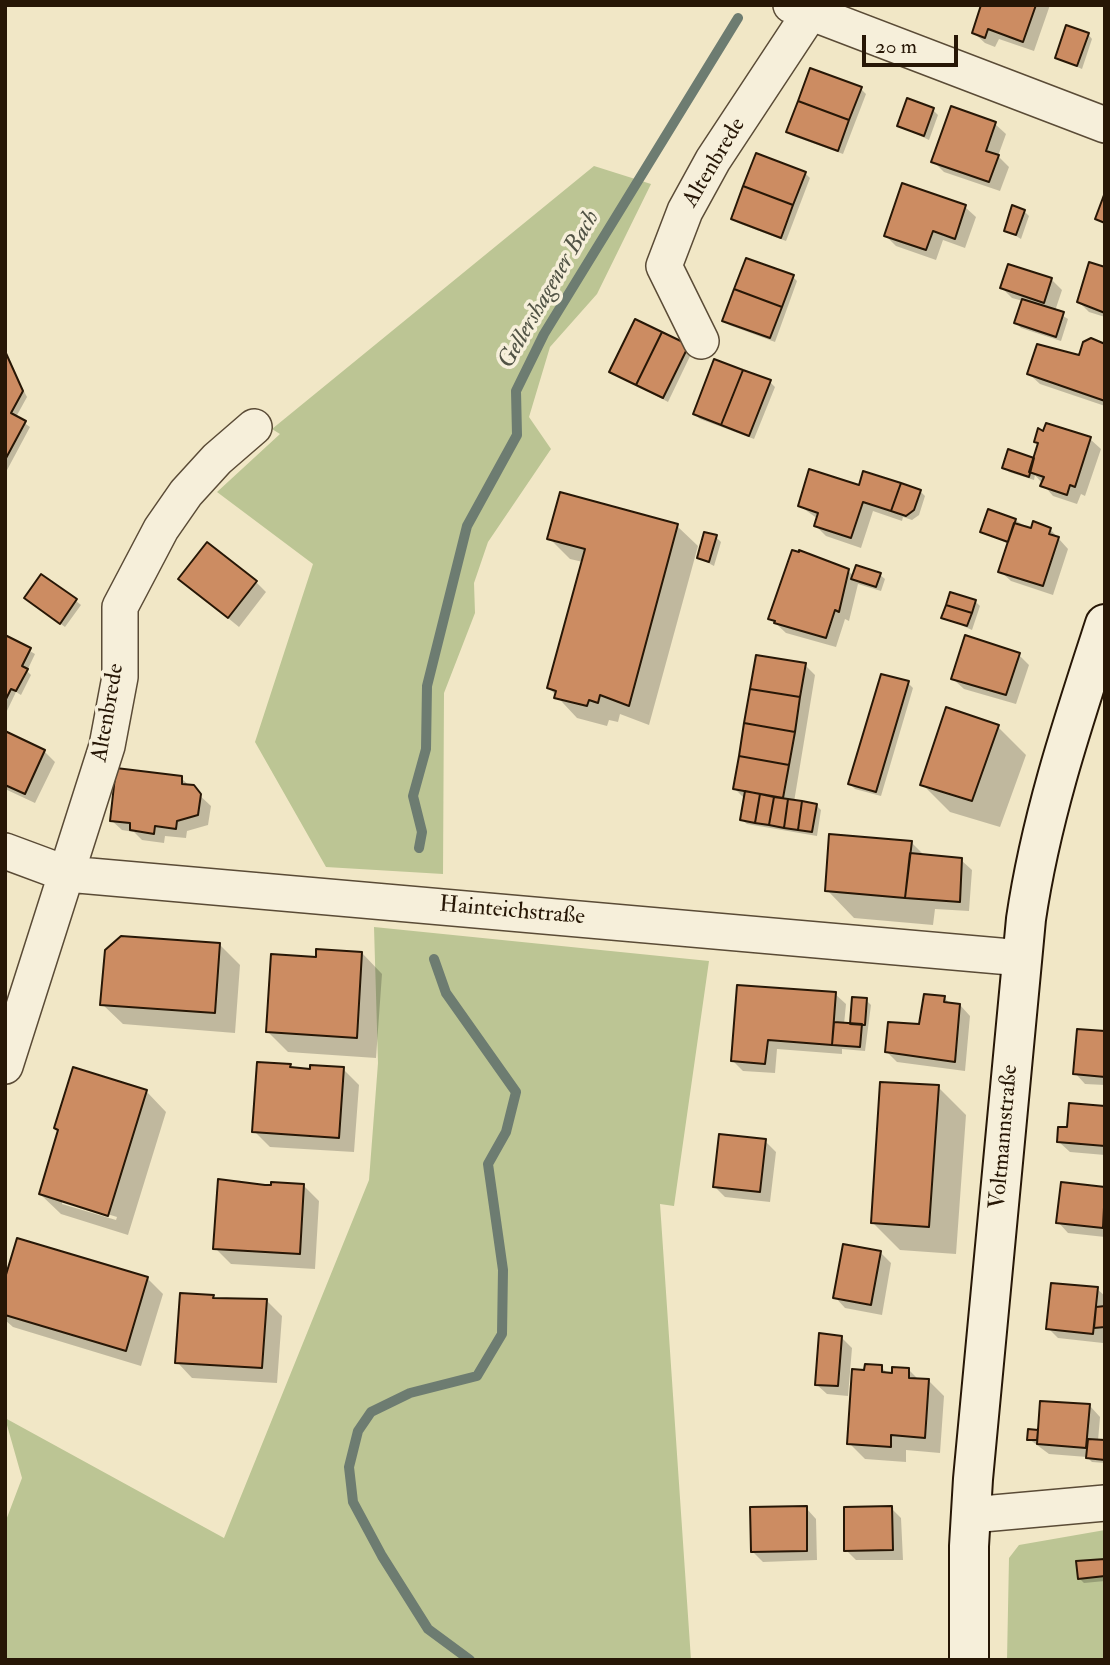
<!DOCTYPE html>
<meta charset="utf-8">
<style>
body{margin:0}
#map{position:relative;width:1110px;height:1665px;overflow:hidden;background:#f1e7c6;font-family:"IM FELL Double Pica",serif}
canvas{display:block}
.frame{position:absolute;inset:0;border:7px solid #271706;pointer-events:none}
.scale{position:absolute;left:862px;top:35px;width:96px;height:32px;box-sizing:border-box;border:4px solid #271706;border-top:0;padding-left:9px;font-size:21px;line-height:24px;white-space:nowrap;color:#271706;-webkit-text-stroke:5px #f6efda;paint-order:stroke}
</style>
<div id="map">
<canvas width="1110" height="1665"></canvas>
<div class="frame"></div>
<div class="scale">20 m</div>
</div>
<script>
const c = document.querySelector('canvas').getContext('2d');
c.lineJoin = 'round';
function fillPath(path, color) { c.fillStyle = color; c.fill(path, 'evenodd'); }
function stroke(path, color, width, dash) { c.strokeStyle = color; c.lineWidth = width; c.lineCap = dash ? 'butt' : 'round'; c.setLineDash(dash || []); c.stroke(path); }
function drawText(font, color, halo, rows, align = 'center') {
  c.font = font + ' "IM FELL Double Pica",serif'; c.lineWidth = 7; c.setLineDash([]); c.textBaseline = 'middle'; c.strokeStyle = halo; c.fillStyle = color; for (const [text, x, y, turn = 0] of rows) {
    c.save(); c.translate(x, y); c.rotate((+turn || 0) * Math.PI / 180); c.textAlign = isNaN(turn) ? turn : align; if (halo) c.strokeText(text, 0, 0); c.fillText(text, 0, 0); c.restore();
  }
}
fillPath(new Path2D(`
 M594,166L651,184L597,294L550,347L529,417L551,449L488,542L474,583L475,613L444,693L443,874L326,867L255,742L313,564L217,492L280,434L272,429Z
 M374,927L709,961L674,1206L660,1204L691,1660H5V1523L22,1478L5,1418L224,1538L369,1180L378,1063Z
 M1105,1530V1660H1007L1009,1558L1019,1545Z`), '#bcc594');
fillPath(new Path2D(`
 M984,5H1050L1034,51L999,39L995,47L985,43L974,33Z
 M1088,34L1092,39L1082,69L1057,58Z
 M861,89L866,94L843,154L793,136L788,131Z
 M933,110L938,115L929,140L899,126Z
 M995,124L1006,134L998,156L1009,167L1000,191L944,172L933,161Z
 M805,173L810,178L786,241L738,223L733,219Z
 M965,207L976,217L965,248L943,240L936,260L896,246L886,236Z
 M1024,211L1029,216L1021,239L1006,230Z
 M1009,266L1052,280L1062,290L1055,311L1068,319L1061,341L1021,328L1016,323L1023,301L1012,298L1002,288Z
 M1105,269V317L1089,312L1079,302Z
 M793,277L797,281L775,342L729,325L724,320Z
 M636,321L692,352L668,402L611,372Z
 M1105,345V406L1040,384L1029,374Z
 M5,354L27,397L16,417L30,427L6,472Z
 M770,382L775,387L754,439L700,419L695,414Z
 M1090,439L1101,449L1085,496L1081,494L1077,504L1053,496L1035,475L1034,480L1009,472L1004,467L1035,460L1040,445L1036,441Z
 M920,491L925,496L919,515L912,520L903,517L902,521L873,511L861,548L826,536L816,526L818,519L800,506Z
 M1015,520L1032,530L1050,529L1068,549L1053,595L1011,581L1000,571L1009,544L982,532Z
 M677,526L698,546L649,725L620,714L618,722L609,720L607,726L577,718L549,688L583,562L570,559L549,538Z
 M716,537L721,542L714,566L699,558Z
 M848,571L854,576L880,575L885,579L881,591L858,584L849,621L845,619L836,647L786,633L770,618Z
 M180,579L256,582L266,592L239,627Z
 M76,601L81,605L65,627L31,602Z
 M975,601L980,606L972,630L943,617Z
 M5,637L35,654L27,671L31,675L21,695L16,692L5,715Z
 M1019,655L1029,665L1016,704L964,689L953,679Z
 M805,665L815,675L794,802L816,805L821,810L817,836L747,824L742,820L745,799L735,789Z
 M908,683L913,688L881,796L855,789L850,784Z
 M998,727L1026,755L1000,827L950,812L922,784Z
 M5,733L44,751L55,762L35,803L5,789Z
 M181,778L211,806L208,825L187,831L186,838L165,836L164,843L142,840L134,832L122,830L111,820Z
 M911,842L925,856L961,860L972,870L969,911L935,909L933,925L854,918L827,890Z
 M220,945L240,965L235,1033L123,1024L102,1004Z
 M362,953L382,974L376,1058L288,1052L268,1032L318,959Z
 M835,994L846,1004L844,1025H852L866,1000L871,1005L865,1051L842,1049V1054L777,1049L775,1073L743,1071L733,1061Z
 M944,998L951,1004L960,1005L970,1016L965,1071L897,1062L887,1052L920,1026Z
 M1105,1033V1085L1085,1084L1075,1073Z
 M290,1065L294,1069H343L359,1085L354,1152L270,1147L254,1131Z
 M938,1087L966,1115L956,1254L900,1250L872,1222Z
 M146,1091L166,1112L128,1235L61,1214L40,1194L59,1132L56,1128ZM62,1200L117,1217L116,1220L62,1204Z
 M1105,1108V1155L1070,1152L1059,1142L1069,1129Z
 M765,1141L776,1152L770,1202L725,1197L715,1187Z
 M304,1186L319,1201L315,1269L231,1264L215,1248L272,1187Z
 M1105,1189V1237L1068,1233L1058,1222Z
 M881,1253L891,1263L882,1315L845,1308L835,1297Z
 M147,1278L163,1294L141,1366L13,1327L5,1320V1284Z
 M1097,1289L1105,1296L1103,1343L1058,1338L1048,1328Z
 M213,1297L216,1300H266L282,1316L277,1383L192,1378L177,1362Z
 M841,1337L852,1348L848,1396L827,1394L816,1384Z
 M881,1367L888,1374L909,1370L919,1380L929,1381L944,1396L940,1453L906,1450V1462L865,1459L849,1443L866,1372Z
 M1090,1406L1100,1417L1098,1441L1105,1442V1463L1092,1462L1087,1457L1049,1454L1029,1439L1030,1430L1040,1431Z
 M806,1508L816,1519L817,1560L763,1562L752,1551Z
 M891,1508L901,1518L903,1560H856L846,1550Z
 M1105,1560V1581L1084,1583L1079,1578Z`), '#0003');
stroke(new Path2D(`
 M419,848L422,832L413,796L426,749L427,686L467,526L517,435L516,391L544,334L738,18
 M434,959L446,993L516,1092L506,1132L488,1164L503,1270L502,1334L477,1376L410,1393L371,1412L358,1431L349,1467L353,1502L382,1556L428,1629L470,1660`), '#6d7c71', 10);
const building = new Path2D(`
 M981,5H1036L1023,42L988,29L985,38L972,33Z
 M1066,25L1089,33L1077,66L1055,58Z
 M810,68L862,87L849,120L798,101Z
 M907,98L934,108L924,136L897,126Z
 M798,101L849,120L838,151L786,132Z
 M951,106L996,122L986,151L999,155L989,182L931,162Z
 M756,153L806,172L793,205L743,186Z
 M902,183L966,205L955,239L933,231L926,250L884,236Z
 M743,186L793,205L781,238L731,219Z
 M1104,195H1105V223L1095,219Z
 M1012,205L1025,210L1016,235L1004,231Z
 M746,258L794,275L782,307L734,289Z
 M1089,262L1105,267V313L1077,302Z
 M1008,264L1052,278L1044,303L1000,288Z
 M734,289L782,307L770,338L722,321Z
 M1022,299L1064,312L1056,337L1014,323Z
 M635,319L662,332L636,385L609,372Z
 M662,332L689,345L663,398L636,385Z
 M1091,338L1105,344V401L1027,374L1037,344L1079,355L1083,342Z
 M5,351L23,391L11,413L26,421L5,460Z
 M714,359L743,370L721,425L693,414Z
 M743,370L771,380L749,436L721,425Z
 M1046,423L1091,437L1075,487L1070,485L1067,495L1040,486L1044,477L1029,472L1038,443L1034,442L1038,428L1043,431Z
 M1008,449L1034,458L1029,477L1002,468Z
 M809,469L859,485L863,471L901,483L891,511L863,502L851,538L814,526L818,513L798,506Z
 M901,483L921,490L914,510L906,516L891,511Z
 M560,492L678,524L629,706L600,695L598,703L589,700L587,706L554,698L556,691L547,688L585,549L547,539Z
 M988,509L1016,519L1008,542L980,532Z
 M1033,521L1051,528L1049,534L1059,537L1043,586L998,572L1014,523L1031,528Z
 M704,532L717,535L709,562L697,558Z
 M207,542L257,581L228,618L178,579Z
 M792,550L799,552V550L849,569L839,612L835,610L826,638L774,623L775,621L768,619Z
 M856,565L881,573L876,587L851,579Z
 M41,574L77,599L60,624L24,598Z
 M950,592L976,600L972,613L946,605Z
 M946,605L972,613L967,626L941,618Z
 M5,635L31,648L22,666L28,669L16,691L11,689L5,701Z
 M965,635L1020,653L1006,695L951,679Z
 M756,655L806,663L800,697L750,689Z
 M881,674L909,681L876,792L848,784Z
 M750,689L800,697L795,732L744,723Z
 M946,707L999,725L972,801L920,785Z
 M744,723L795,732L789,765L739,756Z
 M5,731L45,750L25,794L5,785Z
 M739,756L789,765L783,798L733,789Z
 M116,768L182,776V784L194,785L201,794L198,815L177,821L176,829L155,826L154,834L130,830V823L110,821Z
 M745,791L760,794L755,823L740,820Z
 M760,794L774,797L769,825L755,823Z
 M774,797L788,799L784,828L769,825Z
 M788,799L802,801L798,830L784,828Z
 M802,801L817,804L812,832L798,830Z
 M829,834L912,841L905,898L825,891Z
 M910,853L962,858L960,902L905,898Z
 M121,936L220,943L215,1013L100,1005L105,950Z
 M316,949L362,952L357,1038L266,1032L271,954L316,957Z
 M737,985L836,992L832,1045L768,1040L765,1064L731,1061Z
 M924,994L945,996L944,1002L960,1004L955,1062L885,1052L888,1022L919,1024Z
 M852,997L867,998L865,1025L850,1024Z
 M834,1022L862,1024L860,1047L832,1045Z
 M1077,1029L1105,1031V1077L1073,1074Z
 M257,1062L291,1064L290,1067L310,1069V1065L344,1067L339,1138L252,1132Z
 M73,1067L147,1090L108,1216L39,1194L58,1130L54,1128Z
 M880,1082L939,1085L929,1227L871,1223Z
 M1069,1103L1105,1106V1146L1057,1142L1058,1127H1067Z
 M719,1134L766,1139L760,1192L713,1187Z
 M218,1179L265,1185H271V1182L304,1184L300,1254L213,1249Z
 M1061,1182L1105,1187L1103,1228L1056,1223Z
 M17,1238L148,1277L126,1351L5,1315V1278Z
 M843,1244L881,1251L871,1305L833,1298Z
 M1051,1283L1098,1287L1093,1334L1046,1329Z
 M180,1293L214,1295L213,1298L267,1299L262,1368L175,1363Z
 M1105,1306V1327L1094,1328L1096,1307Z
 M819,1333L842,1336L838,1386L815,1385Z
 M865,1364L882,1365V1372L892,1373V1367L909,1368V1378L929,1379L925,1438L891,1435V1447L847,1444L852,1369L864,1370Z
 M1040,1401L1090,1404L1086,1448L1037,1444Z
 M1028,1429L1038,1430L1037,1440H1027Z
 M1088,1439L1105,1440V1460L1086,1458Z
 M807,1506V1551L751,1552L750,1507Z
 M892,1506L893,1550L844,1551V1507Z
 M1105,1559V1576L1078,1579L1076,1561Z`);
fillPath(building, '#cc8c62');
stroke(building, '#271706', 2);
const street = new Path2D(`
 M791,5L1105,125
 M701,341L664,266L685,211L713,160L810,13
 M5,851L67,874L1022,958
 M5,1066L107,746L120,677V607L161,529L186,493L217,459L254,427
 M971,1515L1105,1503`);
const secondary = new Path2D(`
 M969,1660V1546L973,1479L1026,919C1041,817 1073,722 1105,624`);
stroke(street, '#5a4b36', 38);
stroke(secondary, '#271706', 42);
stroke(street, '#f6efda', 35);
stroke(secondary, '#f6efda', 38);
drawText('23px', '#271706', '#f6efda', [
 ["Altenbrede",715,163,-59],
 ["Altenbrede",109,713,-80],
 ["Hainteichstraße",512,912,5],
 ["Voltmannstraße",1005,1137,-85]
]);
drawText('italic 24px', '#505244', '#f6efda', [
 ["Gellershagener Bach",550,290,-60]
]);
</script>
